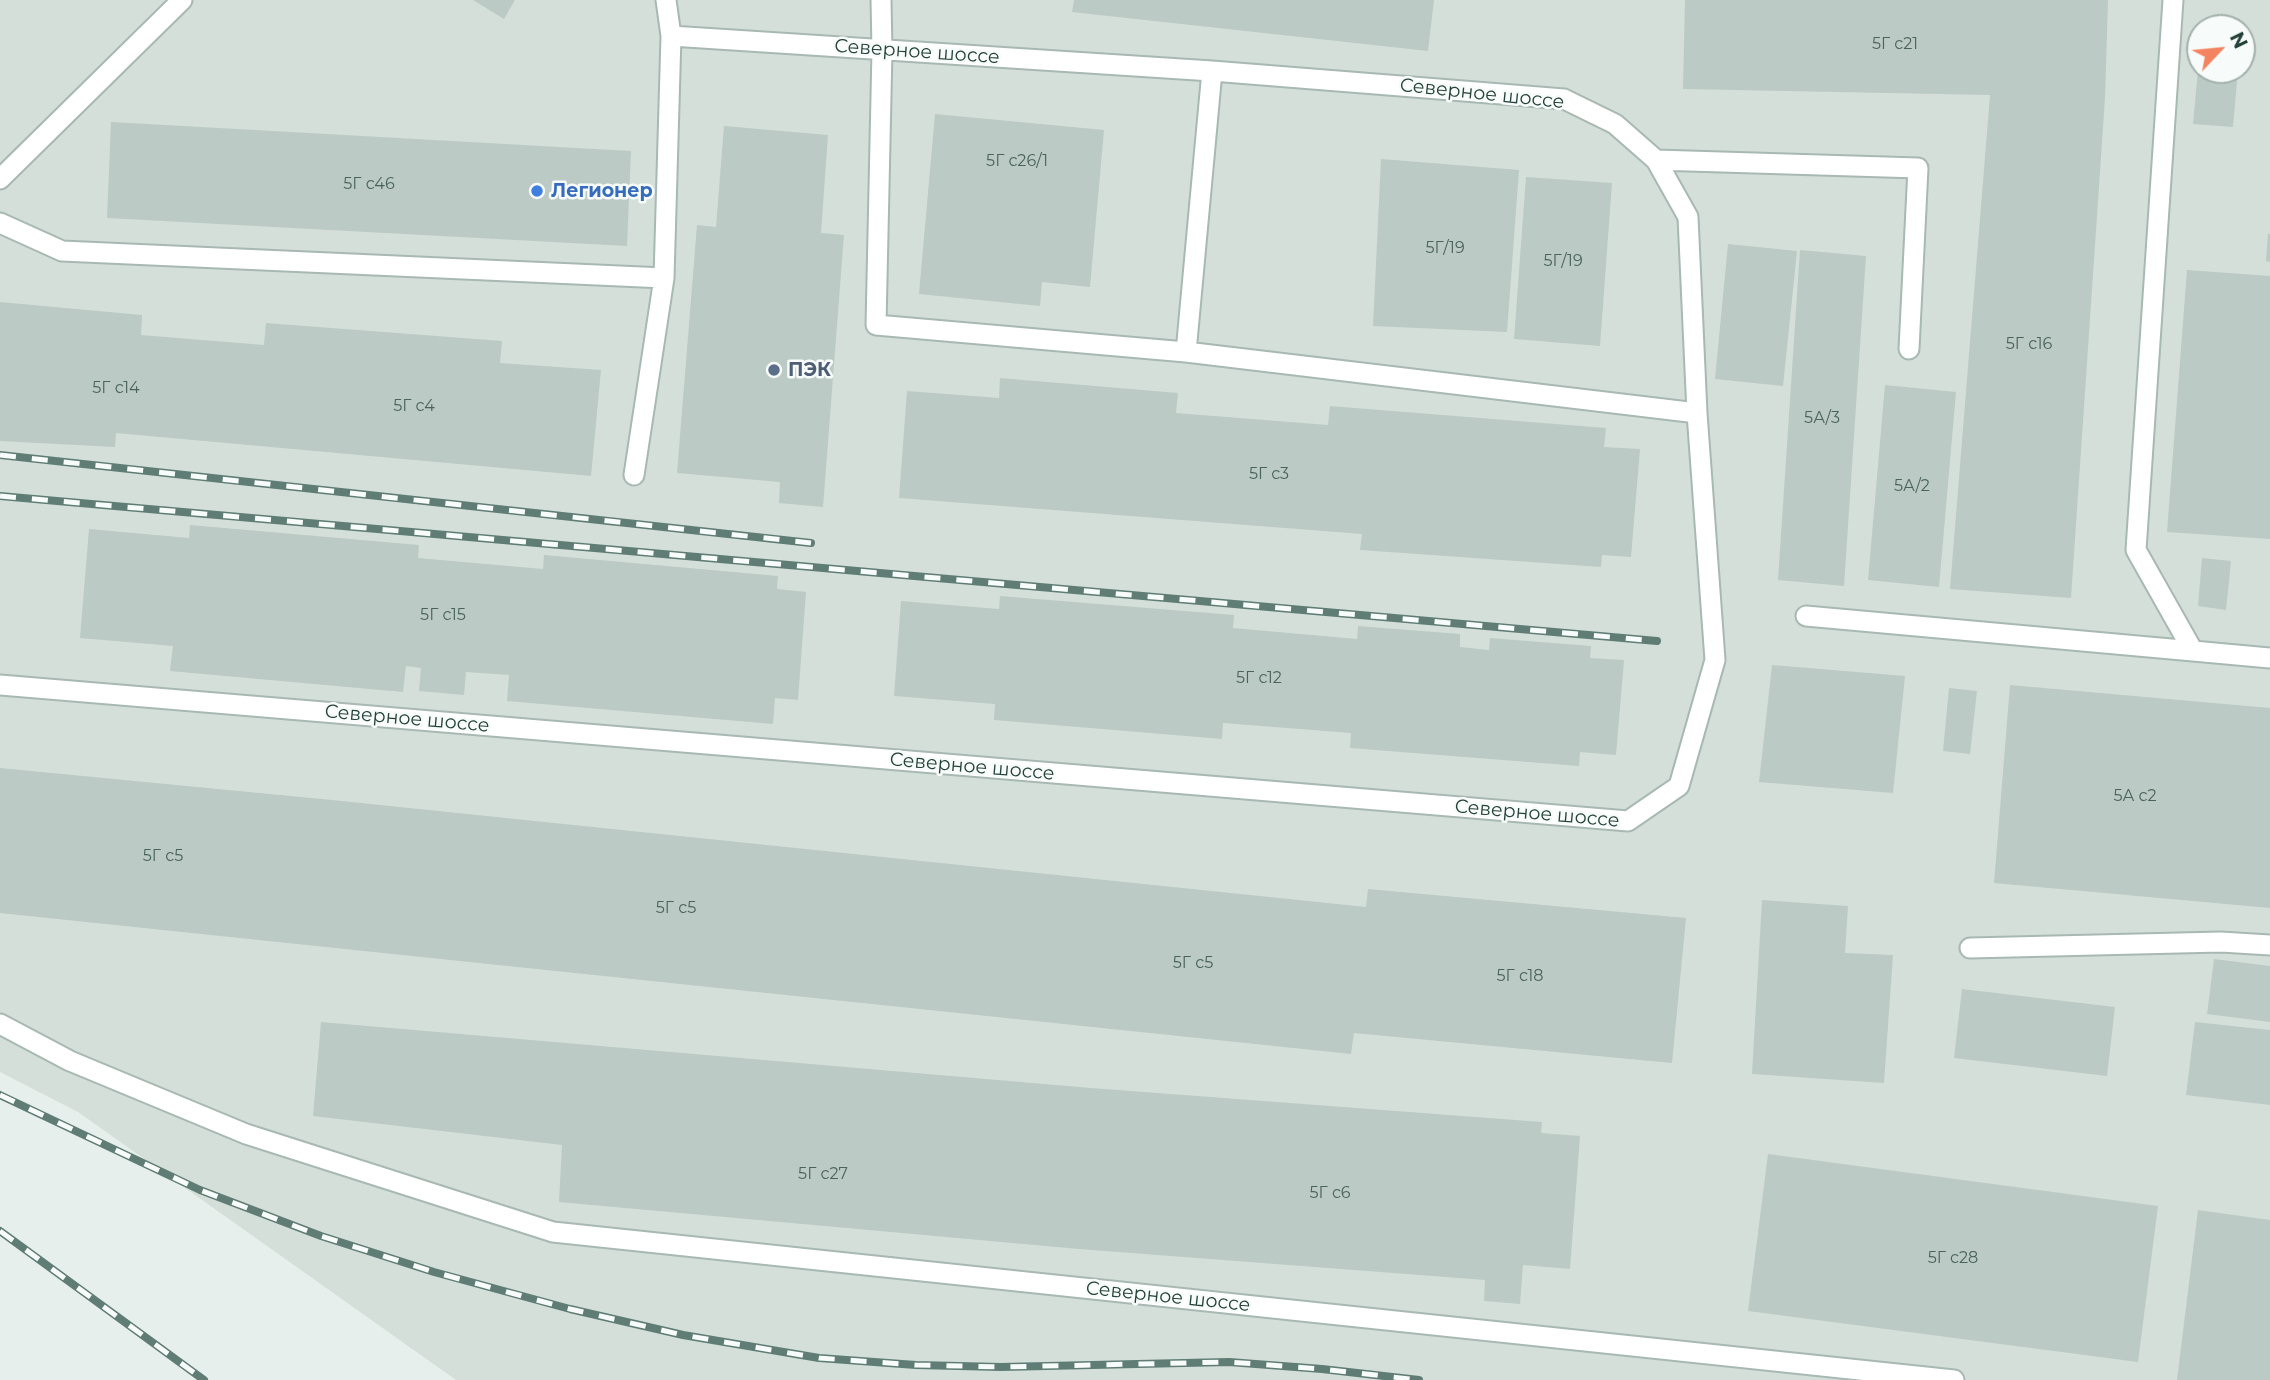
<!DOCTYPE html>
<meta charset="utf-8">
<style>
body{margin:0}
#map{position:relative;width:2270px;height:1380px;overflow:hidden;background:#e6efeb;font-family:Montserrat,sans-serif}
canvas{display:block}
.north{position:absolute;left:2186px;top:14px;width:70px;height:70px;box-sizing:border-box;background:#f7fbf9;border:2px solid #a3b1ad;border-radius:50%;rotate:64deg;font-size:19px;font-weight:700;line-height:28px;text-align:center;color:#24423a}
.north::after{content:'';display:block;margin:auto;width:24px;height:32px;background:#f4845f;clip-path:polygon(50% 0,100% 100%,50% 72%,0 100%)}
</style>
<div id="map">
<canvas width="2270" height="1380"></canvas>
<div class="north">N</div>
</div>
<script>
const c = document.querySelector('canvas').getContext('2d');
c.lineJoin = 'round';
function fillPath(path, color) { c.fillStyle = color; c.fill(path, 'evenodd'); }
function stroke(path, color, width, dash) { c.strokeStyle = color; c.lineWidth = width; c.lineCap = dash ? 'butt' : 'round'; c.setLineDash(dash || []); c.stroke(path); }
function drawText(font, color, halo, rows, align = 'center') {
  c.font = font + ' Montserrat,sans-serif'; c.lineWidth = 5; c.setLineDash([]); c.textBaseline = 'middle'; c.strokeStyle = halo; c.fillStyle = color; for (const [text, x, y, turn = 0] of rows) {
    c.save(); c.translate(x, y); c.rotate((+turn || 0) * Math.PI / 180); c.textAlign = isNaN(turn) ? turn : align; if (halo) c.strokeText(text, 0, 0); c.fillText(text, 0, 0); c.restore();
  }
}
fillPath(new Path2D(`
 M0,0H2270V1380H456L78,1112L0,1072ZM2200,28H2242V70H2200Z`), '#d4dfda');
fillPath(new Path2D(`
 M473,0H515L504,19Z
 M1074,0H1434L1428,51L1072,12Z
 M1685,0H2108L2105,98L2071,598L1950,589L1990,95L1683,89Z
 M2198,70H2238L2233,127L2193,124Z
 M935,114L1104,130L1090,287L1042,282L1040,306L919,294Z
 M111,122L631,151L627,246L107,218Z
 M724,126L828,135L821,233L844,235L823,507L779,503L780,482L677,473L697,225L716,227Z
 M1381,159L1519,170L1507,332L1373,326Z
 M1526,177L1612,183L1600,346L1514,339Z
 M2268,234H2270V262L2266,261Z
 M1728,244L1797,251L1783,386L1715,379Z
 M1800,250L1866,256L1844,586L1778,580Z
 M2187,270L2270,276V539L2167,532Z
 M0,302L142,315L141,335L264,345L266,323L502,341L500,363L601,370L591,476L116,433L115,447L0,441Z
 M1000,378L1178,393L1176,413L1328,425L1330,406L1606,428L1604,447L1640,449L1631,557L1602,555L1601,567L1360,550L1362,534L899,498L907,391L999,398Z
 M1885,385L1956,392L1939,587L1868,580Z
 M190,525L419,545L418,558L543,569L544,555L778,576L777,589L806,592L798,700L775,698L773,724L507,701L509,675L466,672L464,695L419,691L421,668L406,666L403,692L170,671L173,646L80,638L89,529L189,538Z
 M2202,558L2231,561L2226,610L2198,606Z
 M1000,596L1234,615L1233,628L1357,639L1358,626L1460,634V647L1489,650L1490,638L1591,646L1590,658L1624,660L1616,755L1580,752L1579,766L1350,748L1351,733L1223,723L1222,739L994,720L995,704L894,696L901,601L999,609Z
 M1772,665L1905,676L1893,793L1759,782Z
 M2010,685L2270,708V908L1994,883Z
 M1949,688L1977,691L1970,754L1943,751Z
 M0,768L332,800L1366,907L1368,889L1686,918L1672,1063L1354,1033L1351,1054L0,913Z
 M1762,900L1848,906L1845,953L1893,955L1884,1083L1752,1074Z
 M2214,959L2270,966V1022L2207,1014Z
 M1962,989L2115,1007L2107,1076L1954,1058Z
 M321,1022L1091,1088L1542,1122L1541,1133L1580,1136L1570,1269L1523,1265L1520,1304L1484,1301L1485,1280L1079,1249L559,1202L562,1145L313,1116Z
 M2195,1022L2270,1030V1105L2186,1095Z
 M1768,1154L2158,1206L2138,1362L1748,1311Z
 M2198,1210L2270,1220V1380H2177Z`), '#bbcac4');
const service = new Path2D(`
 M881,0L882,50L876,325L1186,352L1697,413
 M1656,160L1918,168L1909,349
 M0,179L182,0
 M0,223L62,251L664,278L671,36
 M1186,352L1212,71
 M634,475L664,278
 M1806,616L2193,651L2136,550L2173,0
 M2193,651L2270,658
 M0,685L1628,821L1679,786L1715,660L1697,413L1688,217L1656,160L1615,124L1564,99L1212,71L671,36L666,0
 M1970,948L2221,942L2270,945
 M0,1024L70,1061L246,1134L553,1232L1954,1380`);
stroke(service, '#a8b8b2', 23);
stroke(service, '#fff', 19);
const rail = new Path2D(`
 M0,455L811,543
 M0,496L1657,641
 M0,1095L200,1190L321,1236L434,1272L570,1309L683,1335L819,1358L916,1365L1001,1367L1229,1362L1322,1369L1419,1380
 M0,1231L204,1380`);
stroke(rail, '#5f7d75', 8);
stroke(rail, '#f7fbf9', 5, [16]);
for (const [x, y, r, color] of [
 [537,191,7,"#3f7fe0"],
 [774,370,7,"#5c6f8a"]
]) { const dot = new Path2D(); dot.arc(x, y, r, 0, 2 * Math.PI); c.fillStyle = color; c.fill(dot); stroke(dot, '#f7fbf9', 2.5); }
drawText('16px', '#4a645c', null, [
 ["5Г с21",1895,44],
 ["5Г с26/1",1017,161],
 ["5Г с46",369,184],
 ["5Г/19",1445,248],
 ["5Г/19",1563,261],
 ["5Г с16",2029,344],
 ["5Г с14",116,388],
 ["5Г с4",414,406],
 ["5А/3",1822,418],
 ["5Г с3",1269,474],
 ["5А/2",1912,486],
 ["5Г с15",443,615],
 ["5Г с12",1259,678],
 ["5А с2",2135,796],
 ["5Г с5",163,856],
 ["5Г с5",676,908],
 ["5Г с5",1193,963],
 ["5Г с18",1520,976],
 ["5Г с27",823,1174],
 ["5Г с6",1330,1193],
 ["5Г с28",1953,1258]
]);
drawText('19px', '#24423a', '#f7fbf9', [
 ["Северное шоссе",917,52,4],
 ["Северное шоссе",1482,94,6],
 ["Северное шоссе",407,719,5],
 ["Северное шоссе",972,767,5],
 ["Северное шоссе",1537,814,5],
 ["Северное шоссе",1168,1297,6]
]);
drawText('bold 19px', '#366cbe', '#f7fbf9', [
 ["Легионер",551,191]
], 'left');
drawText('bold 19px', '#4e5e75', '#f7fbf9', [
 ["ПЭК",788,370]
], 'left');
</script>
